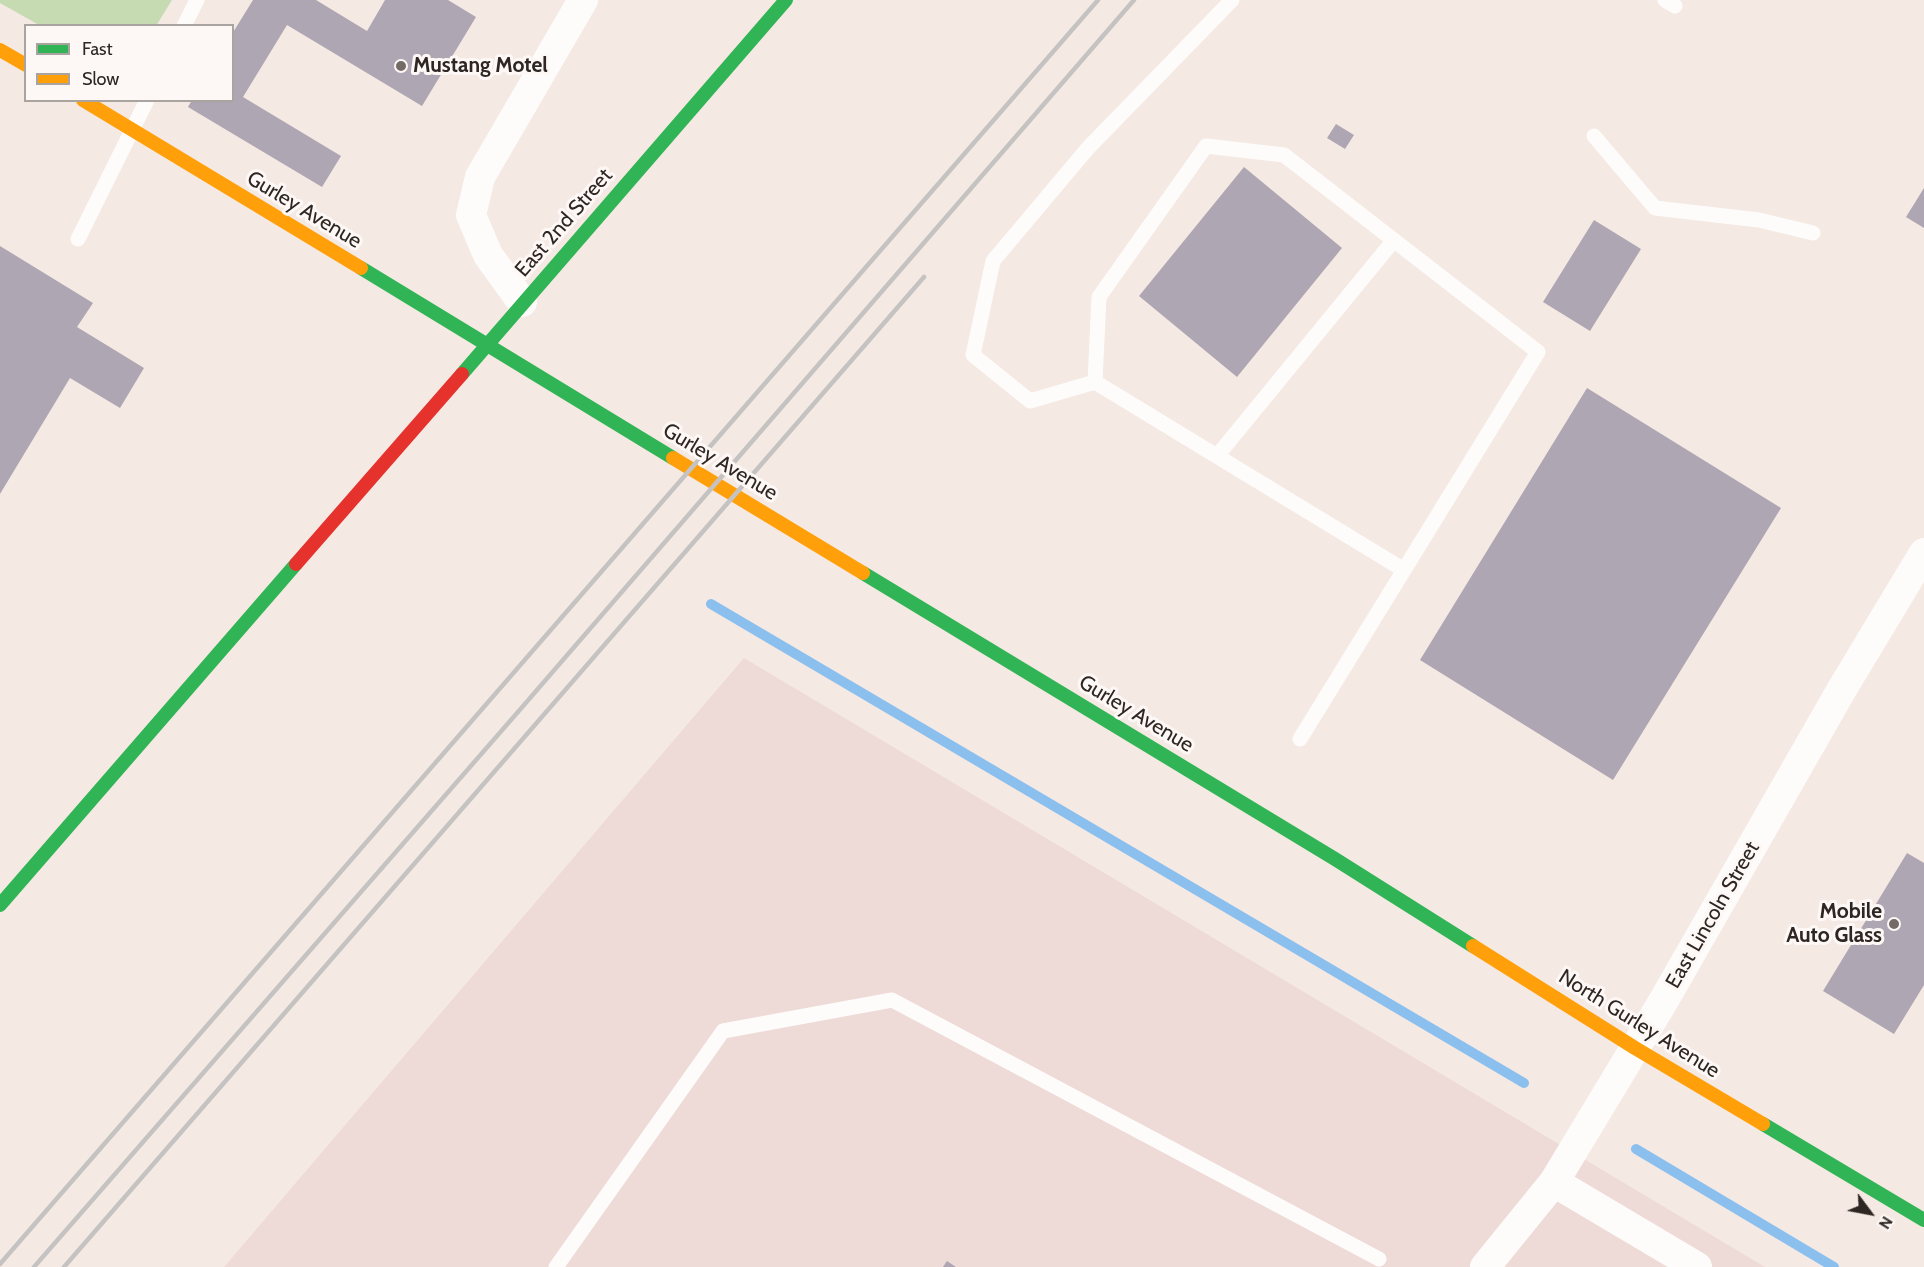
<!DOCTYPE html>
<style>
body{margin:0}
#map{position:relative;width:1924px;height:1267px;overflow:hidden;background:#f5e9e3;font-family:Cabin,sans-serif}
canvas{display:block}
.legend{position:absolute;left:24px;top:24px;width:210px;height:78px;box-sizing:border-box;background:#fdf8f6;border:2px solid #aaa4a1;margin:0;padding:8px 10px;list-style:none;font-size:18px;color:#2e2622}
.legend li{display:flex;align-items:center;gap:12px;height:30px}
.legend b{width:30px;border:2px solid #aaa4a1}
.north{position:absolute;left:1840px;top:1183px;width:60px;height:60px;-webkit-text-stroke:4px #fdf8f6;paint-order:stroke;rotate:122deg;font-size:16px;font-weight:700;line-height:24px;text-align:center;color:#2e2622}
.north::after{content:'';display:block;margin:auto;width:21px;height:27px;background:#2e2622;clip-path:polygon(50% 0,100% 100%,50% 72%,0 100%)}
</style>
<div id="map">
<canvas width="1924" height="1267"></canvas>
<ul class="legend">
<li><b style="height:8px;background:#30b455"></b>Fast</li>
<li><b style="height:8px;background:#ff9f0a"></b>Slow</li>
</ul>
<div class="north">N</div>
</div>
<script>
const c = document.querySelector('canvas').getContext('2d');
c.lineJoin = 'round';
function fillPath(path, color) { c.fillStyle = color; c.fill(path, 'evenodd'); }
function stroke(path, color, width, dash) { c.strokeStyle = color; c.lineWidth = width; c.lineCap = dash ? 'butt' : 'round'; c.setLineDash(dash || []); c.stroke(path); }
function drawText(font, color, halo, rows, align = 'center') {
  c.font = font + ' Cabin,sans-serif'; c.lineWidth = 6; c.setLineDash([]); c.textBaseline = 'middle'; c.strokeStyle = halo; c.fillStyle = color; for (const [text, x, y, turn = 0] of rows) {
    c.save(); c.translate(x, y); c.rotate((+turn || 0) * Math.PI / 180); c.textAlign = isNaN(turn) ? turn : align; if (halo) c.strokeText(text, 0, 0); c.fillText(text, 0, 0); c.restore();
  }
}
fillPath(new Path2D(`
 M744,658L1765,1267H224Z`), '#eedad6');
fillPath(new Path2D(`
 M0,0H172L156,26L39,25L0,3Z`), '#c7dbb2');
stroke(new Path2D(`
 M711,604L1524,1083
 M1636,1149L1834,1267`), '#8bbfee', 10);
fillPath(new Path2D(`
 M253,0H316L367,31L385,0H448L476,17L422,106L287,25L243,97L341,156L322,187L188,107L192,100H232V34Z
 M1336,124L1354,135L1345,149L1327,138Z
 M1244,167L1342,248L1237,377L1139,296Z
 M1924,188V228L1906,217Z
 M1594,220L1641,249L1590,331L1543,302Z
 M0,246L93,303L77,327L144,368L120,408L70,378L0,494Z
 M1587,388L1781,508L1613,780L1420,660Z
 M1907,853L1924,863V985L1894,1034L1823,991Z
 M947,1261L956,1267H943Z`), '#aea6b3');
stroke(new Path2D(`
 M1665,0L1675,6
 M184,26L197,0
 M1594,136L1655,208L1759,220L1813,233
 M78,239L147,100
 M1095,382L1099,297L1206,146L1284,155L1538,352L1404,570L1095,382L1030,401L973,355L993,261L1088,148L1232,0
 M1217,456L1394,240
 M1300,739L1404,570
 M556,1267L723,1031L892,1000L1379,1259`), '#fefcfb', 15);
stroke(new Path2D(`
 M522,302L488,255L471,215L480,177L583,0
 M1554,1182L1697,1267
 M1485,1267L1554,1182L1664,1000L1842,689L1924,553`), '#fefcfb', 30);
stroke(new Path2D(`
 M361,268L673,458
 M462,374L786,0
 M863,573L1335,859L1473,946
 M0,905L296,564
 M1763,1124L1924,1220`), '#30b455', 14);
stroke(new Path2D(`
 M0,50L26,65
 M83,100L361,268
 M673,458L863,573
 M1473,946L1635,1048L1763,1124`), '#ff9f0a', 14);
stroke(new Path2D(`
 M296,564L462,374`), '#e5322d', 14);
stroke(new Path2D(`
 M0,1264L1098,0
 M34,1267L524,705L1134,0
 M64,1267L924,277`), '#c5c3c1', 4.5);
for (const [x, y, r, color] of [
 [401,66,6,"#746a66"],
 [1894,924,6,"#746a66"]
]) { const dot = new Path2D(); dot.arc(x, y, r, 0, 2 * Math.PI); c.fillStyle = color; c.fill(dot); stroke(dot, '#fdf8f6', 2); }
drawText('bold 21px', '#2e2622', '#fdf8f6', [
 ["Mustang Motel",413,66],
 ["Mobile",1882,912,"right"],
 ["Auto Glass",1882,936,"right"]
], 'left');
drawText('21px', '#2e2622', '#fdf8f6', [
 ["Gurley Avenue",304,210,31],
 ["East 2nd Street",564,223,-49],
 ["Gurley Avenue",720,462,31],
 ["Gurley Avenue",1136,714,31],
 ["East Lincoln Street",1713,915,-60],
 ["North Gurley Avenue",1639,1024,32]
]);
</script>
